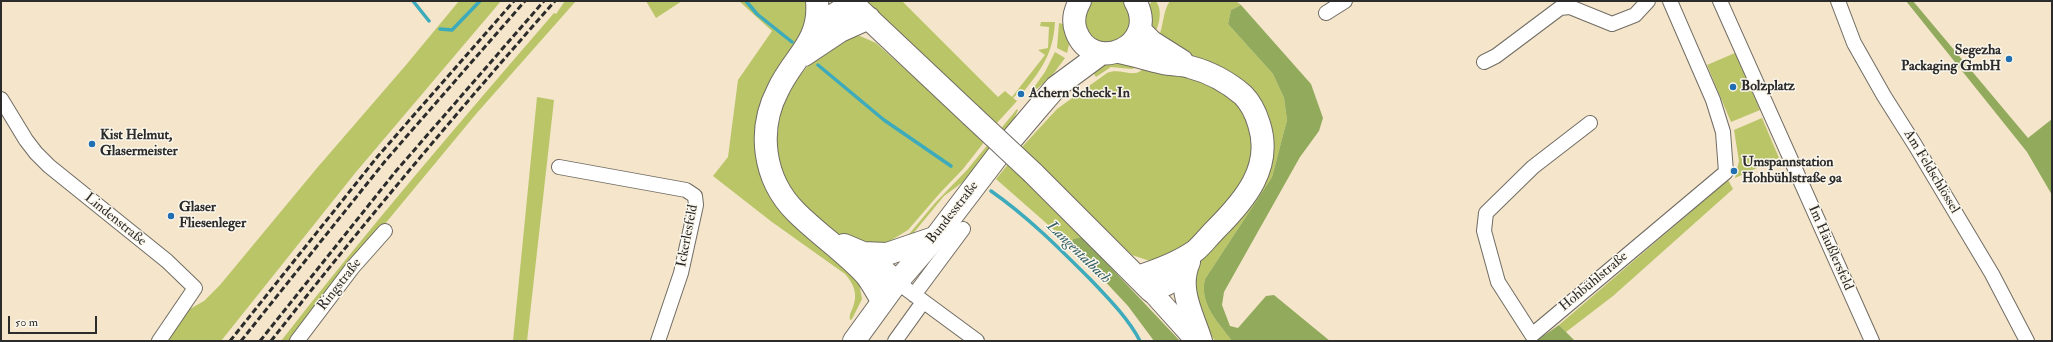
<!DOCTYPE html>
<meta charset="utf-8">
<style>
body{margin:0}
#map{position:relative;width:2053px;height:342px;overflow:hidden;background:#f4e5cb;font-family:"IM FELL Double Pica",serif}
canvas{display:block}
.frame{position:absolute;inset:0;border:2px solid #2b2b2b;pointer-events:none}
.scale{position:absolute;left:8px;top:316px;width:89px;height:18px;box-sizing:border-box;border:2px solid #2b2b2b;border-top:0;padding-left:5px;font-size:12px;line-height:14px;white-space:nowrap;color:#2b2b2b;-webkit-text-stroke:3px #fbf7ec;paint-order:stroke}
</style>
<div id="map">
<canvas width="2053" height="342"></canvas>
<div class="frame"></div>
<div class="scale">50 m</div>
</div>
<script>
const c = document.querySelector('canvas').getContext('2d');
c.lineJoin = 'round';
function fillPath(path, color) { c.fillStyle = color; c.fill(path, 'evenodd'); }
function stroke(path, color, width, dash) { c.strokeStyle = color; c.lineWidth = width; c.lineCap = dash ? 'butt' : 'round'; c.setLineDash(dash || []); c.stroke(path); }
function drawText(font, color, halo, rows, align = 'center') {
  c.font = font + ' "IM FELL Double Pica",serif'; c.lineWidth = 3; c.setLineDash([]); c.textBaseline = 'middle'; c.strokeStyle = halo; c.fillStyle = color; for (const [text, x, y, turn = 0] of rows) {
    c.save(); c.translate(x, y); c.rotate((+turn || 0) * Math.PI / 180); c.textAlign = isNaN(turn) ? turn : align; if (halo) c.strokeText(text, 0, 0); c.fillText(text, 0, 0); c.restore();
  }
}
fillPath(new Path2D(`
 M459,1H501L356,172L221,341H165L183,313L204,301L220,285L317,168L406,65Z
 M565,1H576L476,114L360,254L296,341H281C368,229 461,121 554,13L556,14Z
 M646,1H682L656,18Z
 M739,1H812V19L758,158L859,282L862,299L852,319L850,320C849,315 851,312 853,307C858,294 854,284 845,274L772,222L713,176L728,157L738,80L772,31Z
 M866,1H902L998,97L1005,91L1012,97L1045,55L1038,50L1048,48L1049,27L1040,26L1041,22H1055C1053,55 1041,70 1021,95L1018,93L1013,98L1017,101L996,124Z
 M1090,1H1126L1132,9L1130,35L1105,46L1084,31L1086,5Z
 M1152,1H1156C1163,11 1159,26 1154,35C1147,27 1145,10 1152,1Z
 M1170,1H1236L1241,5L1231,10L1228,24L1273,74L1284,98L1287,120L1272,177L1205,279C1199,304 1218,322 1232,341H1215L1200,320L1193,307L1195,265L1254,199L1265,118L1157,41C1164,28 1162,12 1170,1Z
 M1059,23L1063,24L1071,36L1067,53L1057,48Z
 M860,36L876,43L985,141L963,169L940,193L908,230L885,244L880,250L843,238L809,214L791,196L775,158L777,112L789,88L807,67L832,44L848,37Z
 M1055,52L1065,58L1051,77L1033,92L1032,90L1045,72Z
 M1735,53L1760,110L1731,122L1707,65Z
 M1103,60L1140,66L1132,69L1111,67L1096,77L1090,68Z
 M1146,63L1221,87L1238,101L1253,135V161L1244,184L1185,248L1153,262L1132,255L1063,189L1022,147L1057,109L1107,73C1121,66 1139,83 1146,63Z
 M537,97L554,100L527,341H513Z
 M1017,109L1018,110L1008,131L971,176L944,196L911,236L902,239L910,233L935,203L967,170Z
 M1762,118L1779,158L1735,178L1739,161L1734,130Z
 M1009,163L1082,237L1073,239L1070,244L996,179Z
 M1728,180L1733,189L1613,296L1566,332L1559,325Z`), '#b9c567');
fillPath(new Path2D(`
 M1906,1H1913L2028,138L2052,119V195L2027,152Z
 M1241,5L1311,84L1323,118L1319,131L1300,157L1224,292L1222,305L1230,326L1238,328L1266,296L1274,295L1330,341H1232C1218,322 1199,304 1205,279L1272,177L1287,120L1284,98L1273,74L1228,24L1231,10Z
 M1082,237L1180,341H1154L1128,306L1070,244L1073,239Z
 M1559,325L1575,341H1536Z`), '#92aa5c');
stroke(new Path2D(`
 M413,1L429,21
 M746,1L757,14L792,42
 M440,29L452,30L480,1
 M818,65L884,120L951,166
 M991,191C1027,216 1059,248 1090,279C1108,298 1128,318 1140,341`), '#3dabbb', 3.5);
const minor = new Path2D(`
 M1720,1L1872,341
 M1838,1L1854,43L1884,96L1915,145L1992,274L2027,341
 M1326,13L1345,1
 M1484,62L1496,56L1560,8L1570,7L1612,24L1635,15L1648,1
 M1,99L26,140L36,153L49,166L167,261L195,288L159,341
 M1590,123L1533,167L1486,213L1484,231L1498,282L1532,335L1726,172L1723,132L1713,100L1670,1
 M559,167L686,190L695,196L696,205L681,273L658,341
 M897,282L977,341
 M914,295L963,229
 M297,341L353,267L385,231
 M895,341L923,302`);
const secondary = new Path2D(`
 M1151,291L1196,341`);
const primary = new Path2D(`
 M817,1C821,42 793,57 778,90C757,130 763,179 796,212C818,234 845,252 866,275C872,283 877,292 882,301
 M850,1L971,115
 M1080,1C1075,10 1072,20 1076,31C1092,76 1161,46 1135,1
 M1140,30L1152,42L1182,61
 M815,33C826,19 837,11 853,4
 M1119,52C1134,55 1149,60 1163,63C1172,65 1182,64 1190,67C1209,72 1228,82 1243,95C1251,103 1256,114 1259,124C1273,167 1245,200 1216,229C1209,236 1202,245 1195,251C1178,263 1156,271 1137,277
 M804,55L840,31L869,18
 M1033,173L1151,291L1167,284L1185,270
 M844,245L863,253L897,282
 M863,253L887,254L934,238
 M1189,262C1177,289 1193,315 1201,341
 M854,341L897,282L935,238L999,154L1038,108L1056,87L1102,53`);
stroke(minor, '#716c63', 16);
stroke(secondary, '#716c63', 22);
stroke(primary, '#716c63', 24);
stroke(minor, '#fff', 14);
stroke(secondary, '#fff', 20);
stroke(primary, '#fff', 22);
stroke(new Path2D(`
 M230,341L378,156L514,1
 M241,341L386,160L525,1
 M260,341L396,171L544,1
 M271,341C362,225 457,112 555,1`), '#2b2b2b', 3, [6, 3]);
const primaryBridge = new Path2D(`
 M971,115L1033,173`);
stroke(primaryBridge, '#716c63', 24, []);
stroke(primaryBridge, '#fff', 22);
for (const [x, y, r, color] of [
 [2009,59,4,"#1f6fb2"],
 [1733,87,4,"#1f6fb2"],
 [1021,94,4,"#1f6fb2"],
 [92,144,4,"#1f6fb2"],
 [1734,171,4,"#1f6fb2"],
 [171,216,4,"#1f6fb2"]
]) { const dot = new Path2D(); dot.arc(x, y, r, 0, 2 * Math.PI); c.fillStyle = color; c.fill(dot); stroke(dot, '#fbf7ec', 1.5); }
drawText('bold 14px', '#2b2b2b', '#fbf7ec', [
 ["Segezha",2001,51,"right"],
 ["Packaging GmbH",2001,67,"right"],
 ["Bolzplatz",1741,87],
 ["Achern Scheck-In",1029,94],
 ["Kist Helmut,",100,136],
 ["Glasermeister",100,152],
 ["Umspannstation",1742,163],
 ["Hohbühlstraße 9a",1742,179],
 ["Glaser",179,208],
 ["Fliesenleger",179,224]
], 'left');
drawText('14px', '#2b2b2b', '#fbf7ec', [
 ["Am Feldschlössel",1931,172,59],
 ["Bundesstraße",953,213,-52],
 ["Lindenstraße",115,220,39],
 ["Ickerlesfeld",688,236,-79],
 ["Im Häußlersfeld",1830,248,66],
 ["Hohbühlstraße",1594,282,-40],
 ["Ringstraße",340,285,-52]
]);
drawText('italic 15px', '#325e65', '#fbf7ec', [
 ["Langentalbach",1078,253,44]
]);
</script>
